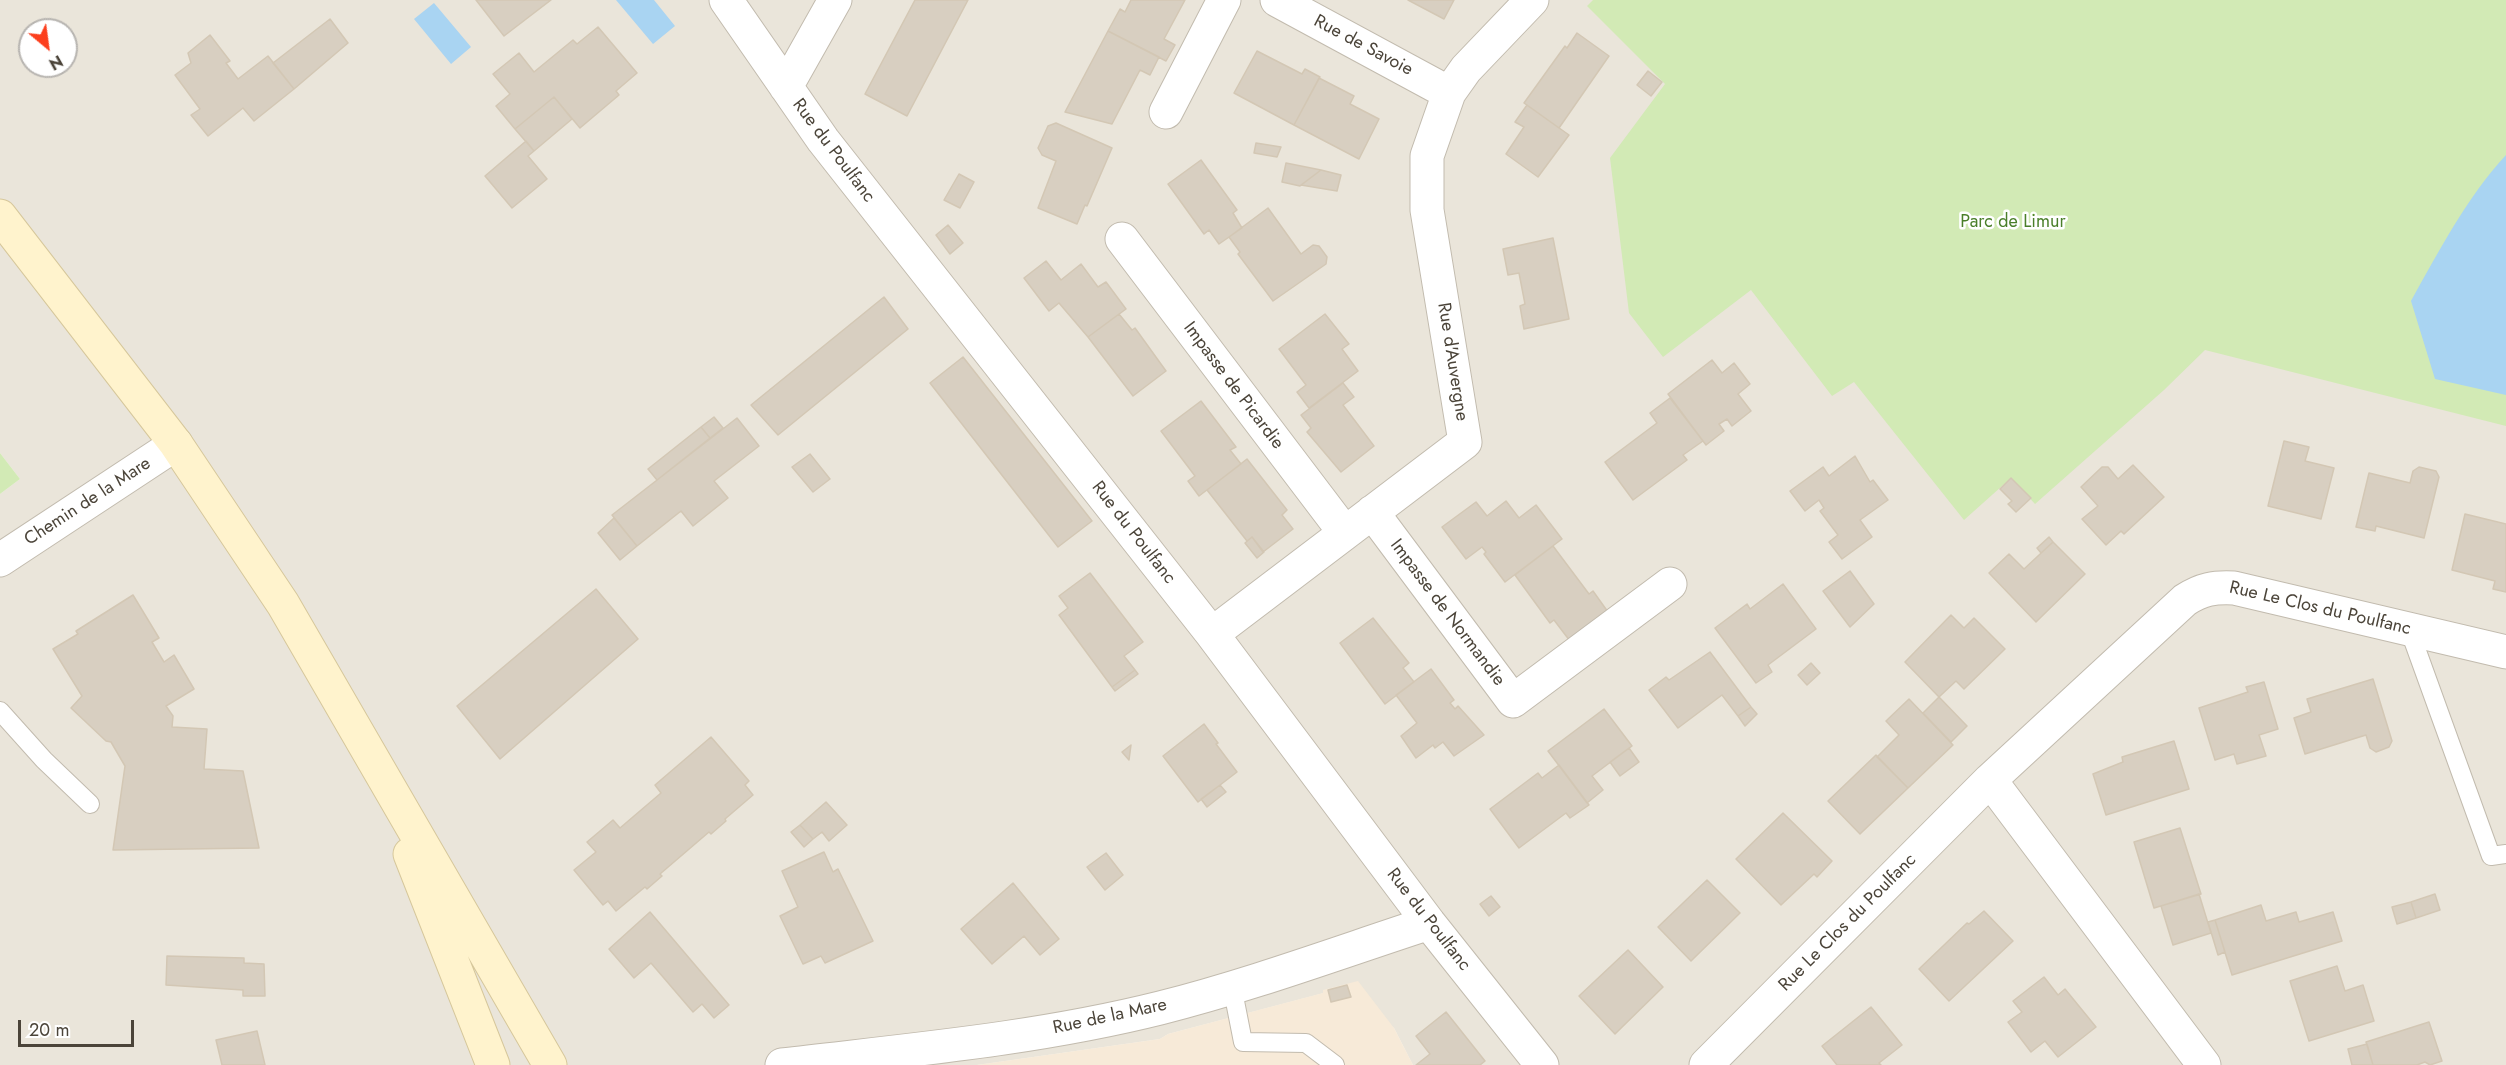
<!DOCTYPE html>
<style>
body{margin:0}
#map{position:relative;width:2506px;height:1065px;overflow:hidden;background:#f6f3ec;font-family:Jost,sans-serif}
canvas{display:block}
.north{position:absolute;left:18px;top:18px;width:60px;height:60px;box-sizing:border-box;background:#fff;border:2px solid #b7b4b0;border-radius:50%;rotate:151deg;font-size:16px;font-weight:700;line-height:24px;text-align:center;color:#4b4439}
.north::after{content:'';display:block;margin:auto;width:21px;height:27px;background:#fc3f1d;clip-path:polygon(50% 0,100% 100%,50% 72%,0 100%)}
.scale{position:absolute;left:18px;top:1020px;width:116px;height:27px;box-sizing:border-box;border:3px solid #4b4439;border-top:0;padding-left:8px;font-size:18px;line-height:21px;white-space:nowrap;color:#4b4439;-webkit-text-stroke:4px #fff;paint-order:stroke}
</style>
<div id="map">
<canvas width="2506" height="1065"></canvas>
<div class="north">N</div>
<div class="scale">20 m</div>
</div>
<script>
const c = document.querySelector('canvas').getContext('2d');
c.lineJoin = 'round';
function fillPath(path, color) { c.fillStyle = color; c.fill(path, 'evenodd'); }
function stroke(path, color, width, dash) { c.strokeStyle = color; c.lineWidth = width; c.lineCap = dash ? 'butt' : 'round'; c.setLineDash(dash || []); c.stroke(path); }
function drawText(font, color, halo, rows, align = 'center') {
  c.font = font + ' Jost,sans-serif'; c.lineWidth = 5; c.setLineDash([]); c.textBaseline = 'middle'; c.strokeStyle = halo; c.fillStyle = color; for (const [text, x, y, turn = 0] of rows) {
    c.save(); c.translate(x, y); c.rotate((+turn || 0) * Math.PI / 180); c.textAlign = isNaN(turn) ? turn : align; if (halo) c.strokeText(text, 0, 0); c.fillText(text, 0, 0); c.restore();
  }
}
fillPath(new Path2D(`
 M0,0H2506V1065H1413L1394,1028L1323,990L1324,993L1168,1034L1160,1039L977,1065H0V494L20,479L0,453ZM30,30H66V66H30Z`), '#eae5da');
fillPath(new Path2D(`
 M1358,981L1394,1028L1413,1065H977L1160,1039L1168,1034L1323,993V990Z`), '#f7ead8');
fillPath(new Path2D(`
 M1593,0H2506V426L2205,350L2164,390L2035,504L2011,478L1964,520L1854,382L1832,396L1751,290L1663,357L1629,313L1610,158L1665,84L1587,6Z
 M0,453L20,479L0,494Z`), '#d2eab5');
fillPath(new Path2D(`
 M616,0H654L675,26L653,44Z
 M434,3L471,47L451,64L414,19Z
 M2506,155V395L2435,379L2411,301C2439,251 2467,197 2506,155Z`), '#a9d4f2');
const building = new Path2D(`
 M476,0H551L504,36Z
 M915,0H968L907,116L865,94Z
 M1131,0H1185L1164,39L1175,45L1166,61L1108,31L1120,9L1125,12Z
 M1408,0H1454L1444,19Z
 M330,19L348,43L294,89L273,63Z
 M598,27L637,73L616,91L619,95L580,128L554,97L515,129L496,106L510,94L493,74L519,53L534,72L573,40L577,44Z
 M1108,31L1159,57L1150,75L1140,70L1112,124L1065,112Z
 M1577,33L1609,56L1559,128L1524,103L1565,46L1567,48Z
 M210,35L230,61L226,63L238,79L268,56L294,89L254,121L243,108L208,136L191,115L200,109L175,75L191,63L188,53Z
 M1257,51L1302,74L1305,69L1320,77L1294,125L1234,93Z
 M1648,71L1662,82L1651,96L1637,85Z
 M1319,78L1354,96L1350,104L1379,119L1359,159L1294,125Z
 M554,97L572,119L534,151L515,129Z
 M1527,105L1569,135L1538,177L1506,154L1524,127L1515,122Z
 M1056,123L1112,148L1087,206L1085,205L1077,224L1038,208L1056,161L1042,155L1038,148L1048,126Z
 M526,141L534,151L528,156L547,179L512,208L485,176Z
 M1256,143L1281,147L1277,157L1254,153Z
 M1201,160L1237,210L1233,213L1242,228L1219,244L1209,230L1204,234L1168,184Z
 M1286,163L1321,170L1300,186L1282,182Z
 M1321,170L1341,175L1337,191L1301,185Z
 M959,174L974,182L960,208L944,200Z
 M1268,208L1301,254L1313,245L1319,246L1327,257L1326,264L1273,301L1238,254L1240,252L1229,237Z
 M948,225L963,243L950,254L936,235Z
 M1553,238L1569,319L1524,329L1520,306L1525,304L1519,273L1508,275L1503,249Z
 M1046,261L1061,280L1081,264L1098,287L1106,282L1126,309L1088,337L1059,303L1049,311L1024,278Z
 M884,297L908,329L778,435L751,405Z
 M1119,314L1132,330L1135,328L1166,371L1133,396L1088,337Z
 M1325,314L1349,344L1342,349L1358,371L1309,408L1297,392L1306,385L1279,349Z
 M963,357L1092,521L1058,547L930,383Z
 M1712,360L1722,373L1734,363L1750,384L1738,394L1751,411L1732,426L1727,419L1719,424L1724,431L1706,445L1668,394Z
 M1343,383L1354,397L1343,405L1374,446L1341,472L1307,432L1311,428L1301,415Z
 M1670,398L1703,441L1683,455L1687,460L1633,500L1605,462L1657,423L1650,413Z
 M1201,401L1236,447L1230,450L1241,464L1199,496L1188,481L1195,476L1161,431Z
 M714,417L723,428L710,438L701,427Z
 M737,418L759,446L714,481L728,498L693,526L681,511L637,546L612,515Z
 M701,427L710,438L657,480L648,469Z
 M2284,441L2309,447L2305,461L2334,468L2321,519L2268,506Z
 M810,454L830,479L813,492L792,467Z
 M1855,456L1870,482L1873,480L1888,500L1860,520L1872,537L1842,559L1829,542L1838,535L1820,511L1824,508L1819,500L1805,511L1790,491L1823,467L1829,476Z
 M1247,459L1287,510L1282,515L1293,529L1263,552L1252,537L1247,541L1207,490Z
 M2133,465L2164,497L2124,534L2121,531L2106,545L2082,519L2098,506L2081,487L2102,467H2108L2118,479Z
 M2419,467L2436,471L2439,477L2424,538L2376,526L2375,531L2356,527L2369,473L2410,483L2413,471Z
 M2011,478L2031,498L2016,512L2008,504L2012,501L2000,489Z
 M1506,501L1519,518L1536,505L1562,539L1505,582L1484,554L1486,552L1482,547L1466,559L1442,527L1476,502L1487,516Z
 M2465,514L2506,524V592L2493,589L2495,581L2452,570Z
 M614,518L637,546L620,560L598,533Z
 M1252,537L1264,552L1257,558L1245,543Z
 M2049,537L2053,542L2041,553L2037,548Z
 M2053,542L2085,574L2036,622L1989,573L2009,554L2024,569Z
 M1553,546L1589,594L1593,591L1608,612L1570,641L1554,620L1550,623L1515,575Z
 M1850,571L1874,604L1850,627L1823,591Z
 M1090,573L1143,642L1124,656L1135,670L1112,687L1059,615L1068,608L1059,596Z
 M1783,584L1816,629L1768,665L1772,672L1756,683L1715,628L1747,604L1750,609Z
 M596,589L638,639L500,759L457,706Z
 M133,595L159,638L152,642L164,662L174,655L194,689L166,706L173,716L172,727L207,729L204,769L243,771L259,848L113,850L125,766L111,742L106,741L71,708L82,696L53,649L78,634L76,631Z
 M1951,615L1964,628L1974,618L2005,649L1964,689L1956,681L1939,697L1905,662Z
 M1373,618L1409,663L1403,668L1414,682L1385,704L1340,643Z
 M1710,652L1751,707L1738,716L1722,695L1678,728L1649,690L1666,677L1669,680Z
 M1811,663L1820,673L1807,685L1798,675Z
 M1431,669L1454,700L1450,703L1455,709L1458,706L1484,735L1454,756L1443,742L1435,748L1433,745L1416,758L1401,736L1417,723L1396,695Z
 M1135,670L1138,674L1115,691L1112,687Z
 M2373,679L2392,741L2389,747L2376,752L2370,748L2366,735L2305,754L2294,718L2311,712L2307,699Z
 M2264,682L2278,729L2259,735L2266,756L2237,764L2234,754L2215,760L2199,708L2248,692L2246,687Z
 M1939,697L1967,726L1951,742L1923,713Z
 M1909,699L1953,745L1908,788L1877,757L1899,735L1886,721Z
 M1751,707L1757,714L1745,726L1738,716Z
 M1604,709L1632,746L1592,776L1603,790L1587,803L1548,751Z
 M1204,724L1218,743L1216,744L1237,772L1198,802L1163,756Z
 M711,737L749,781L745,785L753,795L725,819L726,821L711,834L709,832L660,874L662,876L647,889L645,887L616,911L608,901L603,905L574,870L596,852L587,842L613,820L620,828L661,793L655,785Z
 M2174,741L2189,789L2106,815L2093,774L2123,762L2122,757Z
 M1131,745L1129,760L1122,752Z
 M1629,748L1639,762L1620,776L1610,762Z
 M1876,755L1908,788L1860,834L1828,801Z
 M1559,765L1589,805L1570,818L1566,813L1519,848L1490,809L1538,773L1542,778Z
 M1220,785L1226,792L1207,807L1201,799Z
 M826,802L847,825L829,841L822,832L813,839L800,825Z
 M1783,813L1832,861L1817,877L1814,874L1781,905L1736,859Z
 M800,825L813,839L804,847L791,832Z
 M2180,828L2201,894L2154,908L2134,842Z
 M824,852L833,872L838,869L873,941L825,963L821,956L803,964L780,916L798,907L782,871Z
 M1106,853L1123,875L1105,890L1087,867Z
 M1707,880L1740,913L1691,961L1658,927Z
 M1013,883L1059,939L1040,955L1024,936L992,964L961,929Z
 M2199,894L2211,933L2173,945L2161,906Z
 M2435,894L2440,910L2416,918L2411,902Z
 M1491,896L1500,907L1489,916L1480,904Z
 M2411,902L2416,918L2397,924L2392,907Z
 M2261,905L2266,921L2296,912L2299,922L2333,912L2342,941L2232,975L2215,920Z
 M1984,911L2013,941L1949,1001L1919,969L1967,923L1969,924Z
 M650,912L729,1005L714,1018L702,1004L693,1012L651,963L634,978L609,949Z
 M2215,920L2225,952L2218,955L2208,922Z
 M1628,950L1663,987L1615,1034L1579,996Z
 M167,956L244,958V963L264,964L265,996H243V990L166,985Z
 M2337,966L2345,991L2363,985L2374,1021L2309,1041L2290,981Z
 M2044,977L2058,995L2065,989L2096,1027L2058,1057L2045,1041L2031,1052L2008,1022L2022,1012L2013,1001Z
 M1347,985L1351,997L1331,1002L1328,990Z
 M1871,1007L1902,1045L1879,1063L1881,1065H1837L1822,1046Z
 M1446,1012L1485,1061L1480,1065H1416L1430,1054L1416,1036Z
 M2429,1022L2442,1061L2430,1065L2425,1062L2417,1065H2373L2366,1042Z
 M257,1031L265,1065H222L216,1040Z
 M2367,1044L2373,1065H2352L2348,1049Z`);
fillPath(building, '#d8cfc1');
stroke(building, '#d3c7b4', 1.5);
const service = new Path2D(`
 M2409,629L2491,856L2506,854
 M0,711L44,760L90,804
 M1232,986L1243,1042L1306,1043L1335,1065`);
const minor = new Path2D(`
 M726,0L823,140L1212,634L1429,923L1542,1065
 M1277,0L1449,93
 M786,87L835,0
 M1166,112L1224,0
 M1122,239L1345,533
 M1372,512L1513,701L1670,584
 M0,560L176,444
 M1212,634L1465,442L1427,210V156L1449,93L1466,69L1532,0
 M1990,780L2204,1065
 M782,1065C908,1050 1036,1039 1160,1008C1251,985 1340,952 1429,923
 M1706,1065L1990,780L2185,600C2202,589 2214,587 2234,588L2506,652`);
const secondary = new Path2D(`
 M0,216L176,444L283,604L550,1065
 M410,854L493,1065`);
stroke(service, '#c2bbae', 20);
stroke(minor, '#c2bbae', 35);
stroke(secondary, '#d6c79b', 35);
stroke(service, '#fff', 18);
stroke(minor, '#fff', 33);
stroke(secondary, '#fff3cd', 33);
drawText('18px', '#4b4439', '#fff', [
 ["Rue de Savoie",1363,46,28],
 ["Rue du Poulfanc",833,151,53],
 ["Rue d'Auvergne",1452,362,81],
 ["Impasse de Picardie",1233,386,53],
 ["Chemin de la Mare",88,502,-33],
 ["Rue du Poulfanc",1133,533,52],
 ["Rue Le Clos du Poulfanc",2320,609,13],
 ["Impasse de Normandie",1447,613,53],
 ["Rue du Poulfanc",1428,920,52],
 ["Rue Le Clos du Poulfanc",1848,923,-45],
 ["Rue de la Mare",1110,1017,-12]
]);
drawText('18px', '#4a7f2a', '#fff', [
 ["Parc de Limur",2013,223]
]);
</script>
